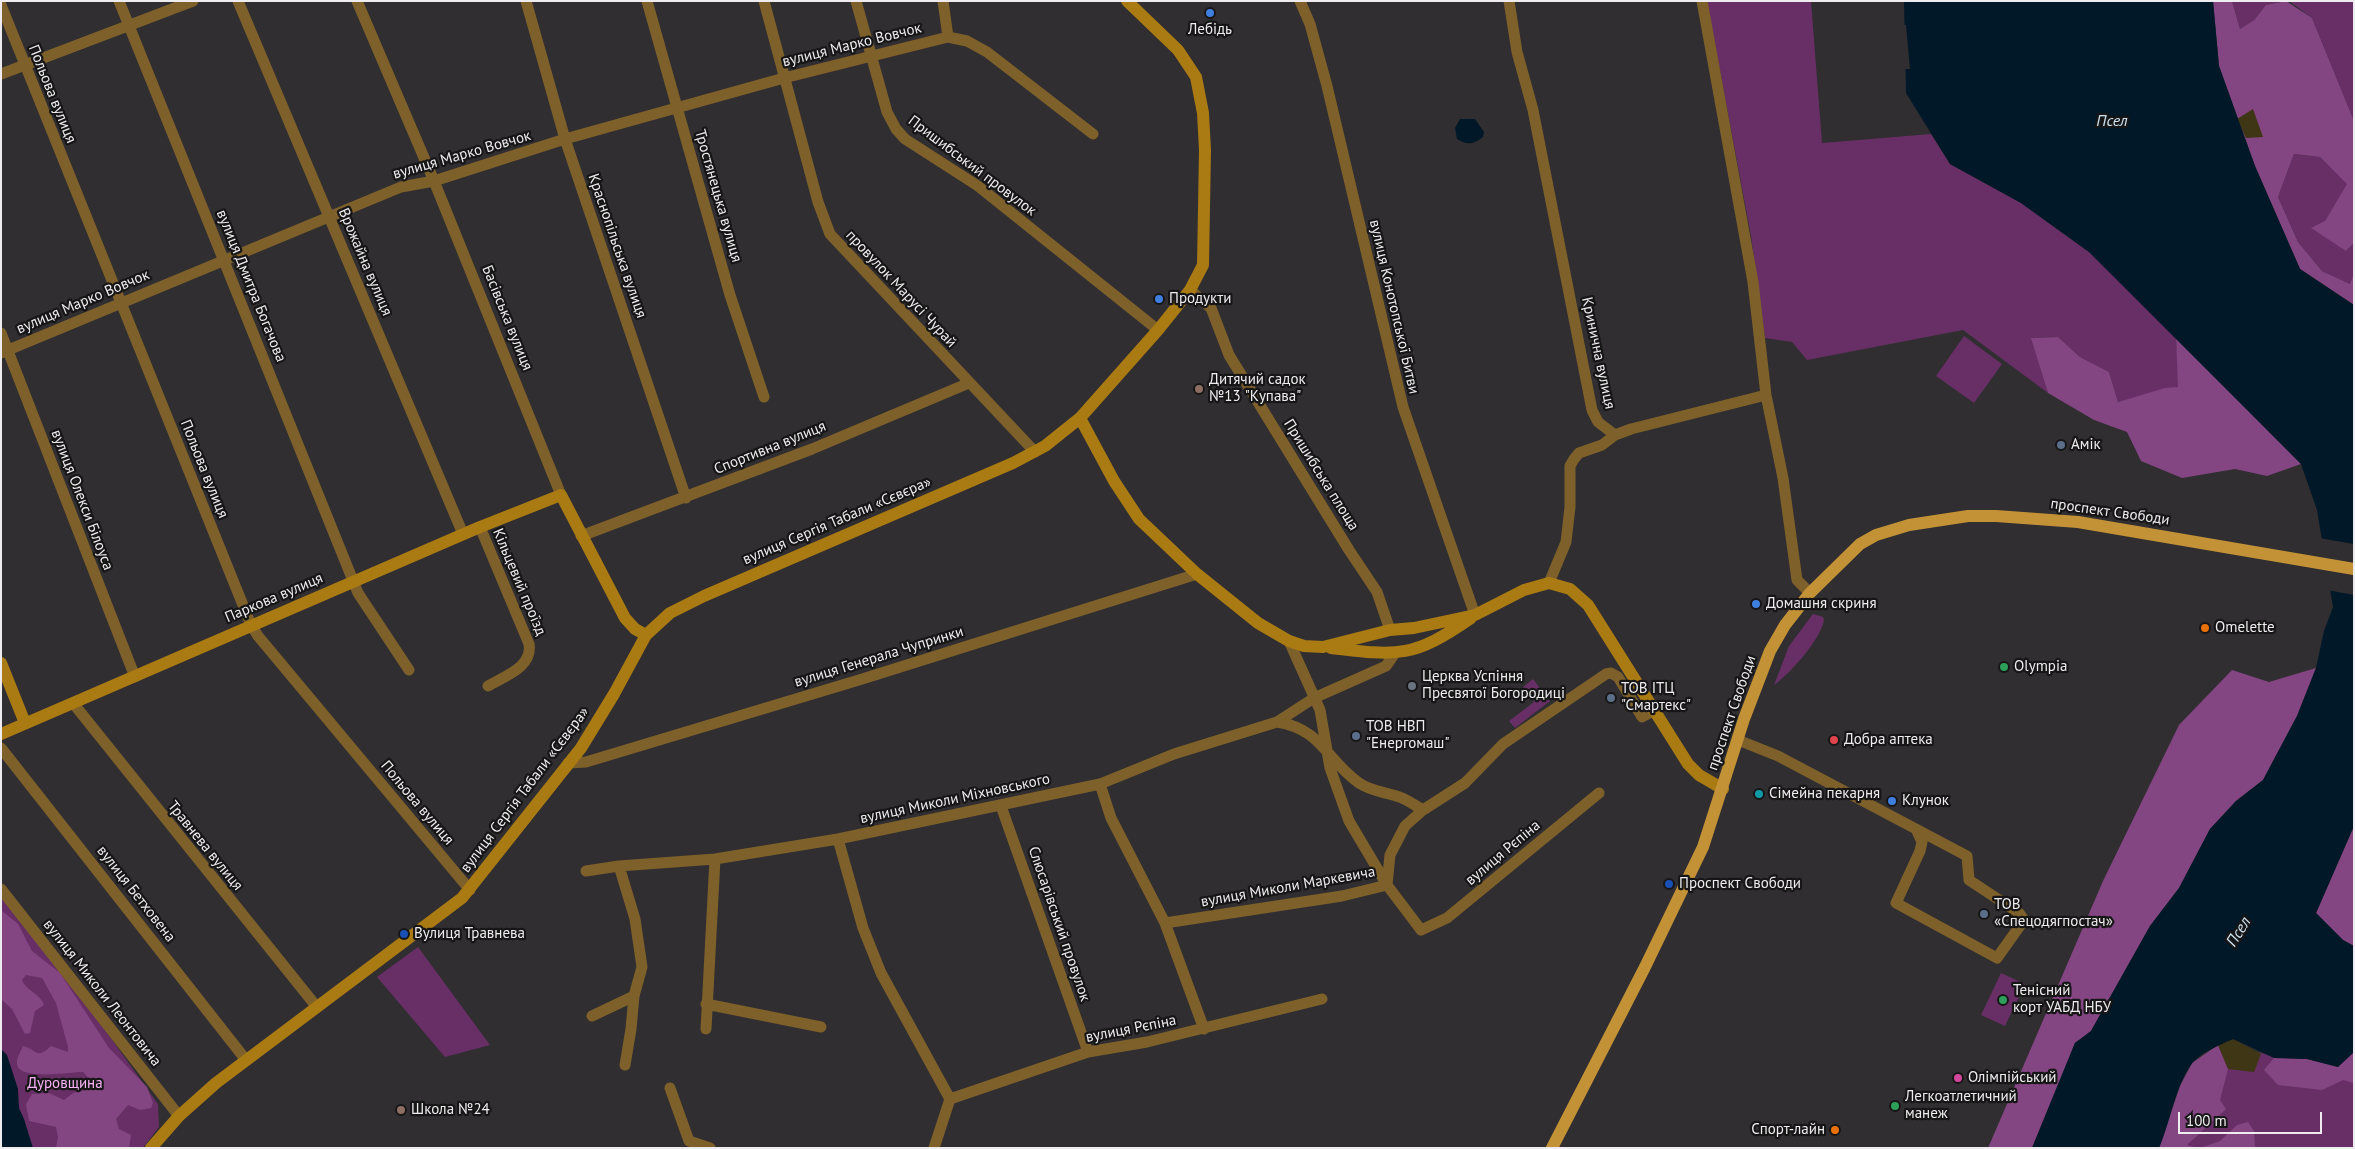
<!DOCTYPE html>
<meta charset="utf-8">
<style>
body{margin:0}
#map{position:relative;width:2355px;height:1149px;overflow:hidden;background:#302e30;font-family:"PT Sans",sans-serif}
canvas{display:block}
.frame{position:absolute;inset:0;border:2px solid #eeecee;pointer-events:none}
.scale{position:absolute;left:2178px;top:1112px;width:144px;height:22px;box-sizing:border-box;border:2px solid #eeecee;border-top:0;padding-left:6px;font-size:15px;line-height:18px;white-space:nowrap;color:#eeecee;-webkit-text-stroke:4px #171617;paint-order:stroke}
</style>
<div id="map">
<canvas width="2355" height="1149"></canvas>
<div class="frame"></div>
<div class="scale">100 m</div>
</div>
<script>
const c = document.querySelector('canvas').getContext('2d');
c.lineJoin = 'round';
function fillPath(path, color) { c.fillStyle = color; c.fill(path, 'evenodd'); }
function stroke(path, color, width, dash) { c.strokeStyle = color; c.lineWidth = width; c.lineCap = dash ? 'butt' : 'round'; c.setLineDash(dash || []); c.stroke(path); }
function drawText(font, color, halo, rows, align = 'center') {
  c.font = font + ' "PT Sans",sans-serif'; c.lineWidth = 4.5; c.setLineDash([]); c.textBaseline = 'middle'; c.strokeStyle = halo; c.fillStyle = color; for (const [text, x, y, turn = 0] of rows) {
    c.save(); c.translate(x, y); c.rotate((+turn || 0) * Math.PI / 180); c.textAlign = isNaN(turn) ? turn : align; if (halo) c.strokeText(text, 0, 0); c.fillText(text, 0, 0); c.restore();
  }
}
fillPath(new Path2D(`
 M1707,1H1811L1822,143L1931,134L1950,164L2021,203L2089,252L2176,337L2179,388L2165,389L2118,402L2109,372L2080,357L2058,337L2032,338L2048,393L1963,330L1807,360L1792,342L1765,338L1751,236Z
 M2232,1H2286L2266,5L2254,20L2240,29Z
 M2289,1H2354V121L2312,18Z
 M2294,154L2320,157L2348,184L2325,221L2346,251L2354,243V272L2350,284L2322,271L2298,242L2278,197Z
 M1964,336L2002,364L1974,403L1936,376Z
 M1813,614L1823,617L1824,620C1821,639 1790,674 1774,685L1789,646Z
 M1533,679L1550,701L1515,728L1509,721L1534,702L1523,687Z
 M1,896L67,977L158,1104L159,1127L143,1148H1Z
 M418,947L490,1045L445,1057L377,977Z
 M2001,973L2025,984L2005,1026L1981,1015Z
 M2218,1045L2337,1067L2354,1052V1148H2159Z`), '#672f66');
fillPath(new Path2D(`
 M2213,1H2232L2240,29L2254,20L2266,5L2286,1L2312,18L2354,121V243L2346,251L2311,228L2325,221L2347,184L2320,157L2294,154L2278,197L2298,242L2322,271L2350,284L2354,272V305L2300,269L2255,166L2219,66Z
 M2058,337L2080,357L2109,372L2118,402L2165,388L2178,387L2176,337L2301,464L2267,476L2235,469L2182,478L2141,461L2127,432L2094,420L2048,393L2031,338Z
 M2316,668L2297,716L2263,780L2236,801L2210,829L2179,888L2150,926L2091,1031L2075,1043L2032,1148H1988L2103,881L2179,725L2232,670L2269,682Z
 M2354,826V946L2343,940L2316,913Z
 M1,910L18,924L32,951L60,973L109,1048L147,1087L153,1103L151,1108L140,1110L128,1105L116,1119L119,1129L131,1135L129,1148H56L58,1137L56,1127L29,1121L26,1104L32,1094L49,1093L64,1100L73,1093L95,1088L94,1084L83,1072C70,1072 19,1081 17,1064C16,1059 21,1051 23,1046C38,1050 36,1060 51,1046L68,1052V1047L56,1003L42,978L26,975L22,980C26,991 40,993 44,1005L35,1011L30,1033L25,1034L12,1009L1,999Z
 M2218,1045L2228,1069L2220,1100L2226,1109L2187,1145L2198,1148H2159L2180,1086L2192,1063Z
 M2354,1052V1083L2343,1080L2322,1090L2278,1085L2264,1070L2274,1058L2307,1059L2338,1067Z
 M2248,1122L2254,1131L2255,1148H2200L2220,1141L2237,1125Z`), '#844583');
fillPath(new Path2D(`
 M2253,109L2263,137L2246,138L2237,119Z
 M2233,1039L2261,1054L2254,1072L2228,1069L2218,1045Z`), '#3e3615');
fillPath(new Path2D(`
 M1904,1H2213L2219,66L2255,166L2300,269L2354,305V826L2316,913L2343,940L2354,946V1052L2338,1067L2307,1059L2274,1058L2233,1039C2220,1045 2199,1053 2191,1065C2174,1089 2171,1121 2159,1148H2032L2075,1043L2091,1031L2150,926L2179,888L2210,829L2236,801L2263,780L2297,716L2316,668L2324,631L2333,607L2317,510L2301,464L2089,252L2021,203L1950,164L1906,93Z
 M1460,119H1475L1484,132L1483,137C1473,145 1467,145 1457,139L1455,128Z
 M1,1049L7,1055L18,1089L19,1108L24,1119L33,1148H1Z`), '#001828');
fillPath(new Path2D(`
 M1901,25H1906L1910,69H1903Z
 M2319,538L2354,544V595L2327,590Z`), '#302e30');
stroke(new Path2D(`
 M119,1L358,593L409,670
 M238,1L463,534
 M357,1L434,181L561,495
 M526,1L565,139L686,498
 M647,1L730,295L764,397
 M764,1L818,202L830,234L1035,452
 M856,1L887,112L896,129L905,139L978,186L1158,330
 M943,1L948,37L967,41L987,52L1093,134
 M1300,1L1310,24L1327,86L1403,407L1475,615
 M1509,1L1517,52L1533,110L1592,410L1598,422L1615,435
 M1702,1L1753,282L1766,395L1783,478L1797,580L1810,593
 M1,5L251,625L258,636L470,890
 M1,74L193,1
 M1190,290L1211,308L1229,355L1349,550L1377,592L1390,630
 M1,333L135,677
 M1,353L401,187L434,181L565,139L784,78L948,37
 M480,527L529,644C533,667 505,676 488,686
 M581,536L812,449L969,383
 M1549,583L1566,542L1570,507V466L1574,459L1579,453L1602,445L1615,435L1631,429L1766,395
 M1289,641L1320,710L1330,768L1349,821L1387,885L1421,930L1447,918L1599,793
 M73,703L316,1006
 M1277,722C1322,729 1326,760 1359,783C1372,792 1387,792 1402,798C1409,801 1416,806 1423,810
 M1738,740L1778,756L1967,856L1969,880L2019,913L2024,920L1997,958L1896,903L1920,851L1922,842L1917,831
 M1,748L246,1060
 M568,763L586,762L859,680L1197,574
 M1100,784L1111,818L1165,923L1204,1029
 M1001,806L1088,1052
 M838,839L863,928L881,973L950,1099
 M619,866L635,919L642,967L634,996L631,1029L625,1065
 M586,871L619,866L715,859L838,839L1100,784L1174,754L1277,722L1314,698L1386,666L1395,653
 M1,889L179,1116
 M1165,923L1342,896L1387,885L1390,855L1405,826L1423,810L1465,783L1503,744L1606,674L1611,673L1618,677L1642,717L1655,710
 M706,1004L821,1027
 M592,1016L634,996
 M706,1029L715,859
 M670,1088L689,1141L710,1148
 M950,1099L1088,1052L1147,1042L1322,999
 M934,1148L950,1099`), '#7e602a', 11);
stroke(new Path2D(`
 M1080,418L1114,481L1139,519L1197,574L1258,623L1289,641L1304,646L1323,647L1390,630L1414,628L1475,615L1524,590L1549,583L1570,589L1588,605L1688,764L1699,775L1723,789
 M1331,648C1399,656 1413,658 1471,618
 M1,663L25,723
 M1,734L480,527L561,495L625,618L635,629L646,635
 M151,1148L179,1116L216,1083L462,898L581,748L614,694L646,635L670,613L704,596L1013,463L1045,446L1080,418L1158,330L1190,290L1203,265L1205,150L1203,113L1196,77L1178,50L1127,1`), '#aa7a13', 12);
stroke(new Path2D(`
 M1552,1148L1645,967L1703,847L1744,719L1770,651L1785,625L1810,593L1860,544L1876,535L1909,525L1968,516H1996L2078,522L2354,569`), '#c39236', 12);
for (const [x, y, r, color] of [
 [1210,13,5,"#3f7fe0"],
 [1159,299,5,"#3f7fe0"],
 [1199,389,5,"#8d6e63"],
 [2061,445,5,"#5c6f8a"],
 [1756,604,5,"#3f7fe0"],
 [2205,628,5,"#e8710a"],
 [2004,667,5,"#2e9e5b"],
 [1412,686,5,"#6b7280"],
 [1611,698,5,"#5c6f8a"],
 [1356,736,5,"#5c6f8a"],
 [1834,740,5,"#e0444e"],
 [1759,794,5,"#0f9aa8"],
 [1892,801,5,"#3f7fe0"],
 [1669,884,5,"#1a4fb4"],
 [1984,914,5,"#5c6f8a"],
 [404,934,5,"#1a4fb4"],
 [2003,1000,5,"#2e9e5b"],
 [1958,1078,5,"#d1479c"],
 [1895,1106,5,"#2e9e5b"],
 [401,1110,5,"#8d6e63"],
 [1835,1130,5,"#e8710a"]
]) { const dot = new Path2D(); dot.arc(x, y, r, 0, 2 * Math.PI); c.fillStyle = color; c.fill(dot); stroke(dot, '#171617', 2); }
drawText('15px', '#eeecee', '#171617', [
 ["Лебідь",1210,30,"center"],
 ["Продукти",1169,299],
 ["Дитячий садок",1209,380],
 ["№13 \"Купава\"",1209,397],
 ["Амік",2071,445],
 ["Домашня скриня",1766,604],
 ["Omelette",2215,628],
 ["Olympia",2014,667],
 ["Церква Успіння",1422,677],
 ["Пресвятої Богородиці",1422,694],
 ["ТОВ ІТЦ",1621,689],
 ["\"Смартекс\"",1621,706],
 ["ТОВ НВП",1366,727],
 ["\"Енергомаш\"",1366,744],
 ["Добра аптека",1844,740],
 ["Сімейна пекарня",1769,794],
 ["Клунок",1902,801],
 ["Проспект Свободи",1679,884],
 ["ТОВ",1994,905],
 ["«Спецодягпостач»",1994,922],
 ["Вулиця Травнева",414,934],
 ["Тенісний",2013,991],
 ["корт УАБД НБУ",2013,1008],
 ["Олімпійський",1968,1078],
 ["Легкоатлетичний",1905,1097],
 ["манеж",1905,1114],
 ["Школа №24",411,1110],
 ["Спорт-лайн",1825,1130,"right"]
], 'left');
drawText('15px', '#eeecee', '#171617', [
 ["вулиця Марко Вовчок",852,45,-14],
 ["Польова вулиця",52,94,68],
 ["вулиця Марко Вовчок",462,155,-16],
 ["Пришибський провулок",972,166,37],
 ["Тростянецька вулиця",718,196,74],
 ["Краснопільська вулиця",617,246,71],
 ["Врожайна вулиця",365,262,67],
 ["вулиця Дмитра Богачова",251,286,68],
 ["провулок Марусі Чурай",901,289,47],
 ["вулиця Марко Вовчок",83,302,-23],
 ["вулиця Конотопської Битви",1394,307,77],
 ["Басівська вулиця",507,318,68],
 ["Кринична вулиця",1598,353,78],
 ["Спортивна вулиця",770,448,-22],
 ["Польова вулиця",204,469,68],
 ["Пришибська площа",1321,475,58],
 ["вулиця Олекси Білоуса",82,500,69],
 ["проспект Свободи",2110,512,8],
 ["вулиця Сергія Табали «Сєвєра»",837,521,-23],
 ["Кільцевий проїзд",519,582,67],
 ["Паркова вулиця",274,598,-23],
 ["вулиця Генерала Чупринки",879,657,-17],
 ["проспект Свободи",1732,713,-71],
 ["вулиця Сергія Табали «Сєвєра»",525,790,-53],
 ["вулиця Миколи Міхновського",955,799,-12],
 ["Польова вулиця",417,803,50],
 ["Травнева вулиця",205,846,51],
 ["вулиця Рєпіна",1503,853,-40],
 ["вулиця Миколи Маркевича",1288,887,-10],
 ["вулиця Бетховена",136,894,52],
 ["Слюсарівський провулок",1059,924,71],
 ["вулиця Миколи Леонтовича",102,993,52],
 ["вулиця Рєпіна",1131,1029,-11]
]);
drawText('15px', '#f9b2f6', '#171617', [
 ["Дуровщина",65,1084]
]);
drawText('italic 16px', '#cde2f0', '#171617', [
 ["Псел",2112,121],
 ["Псел",2239,932,-58]
]);
</script>
